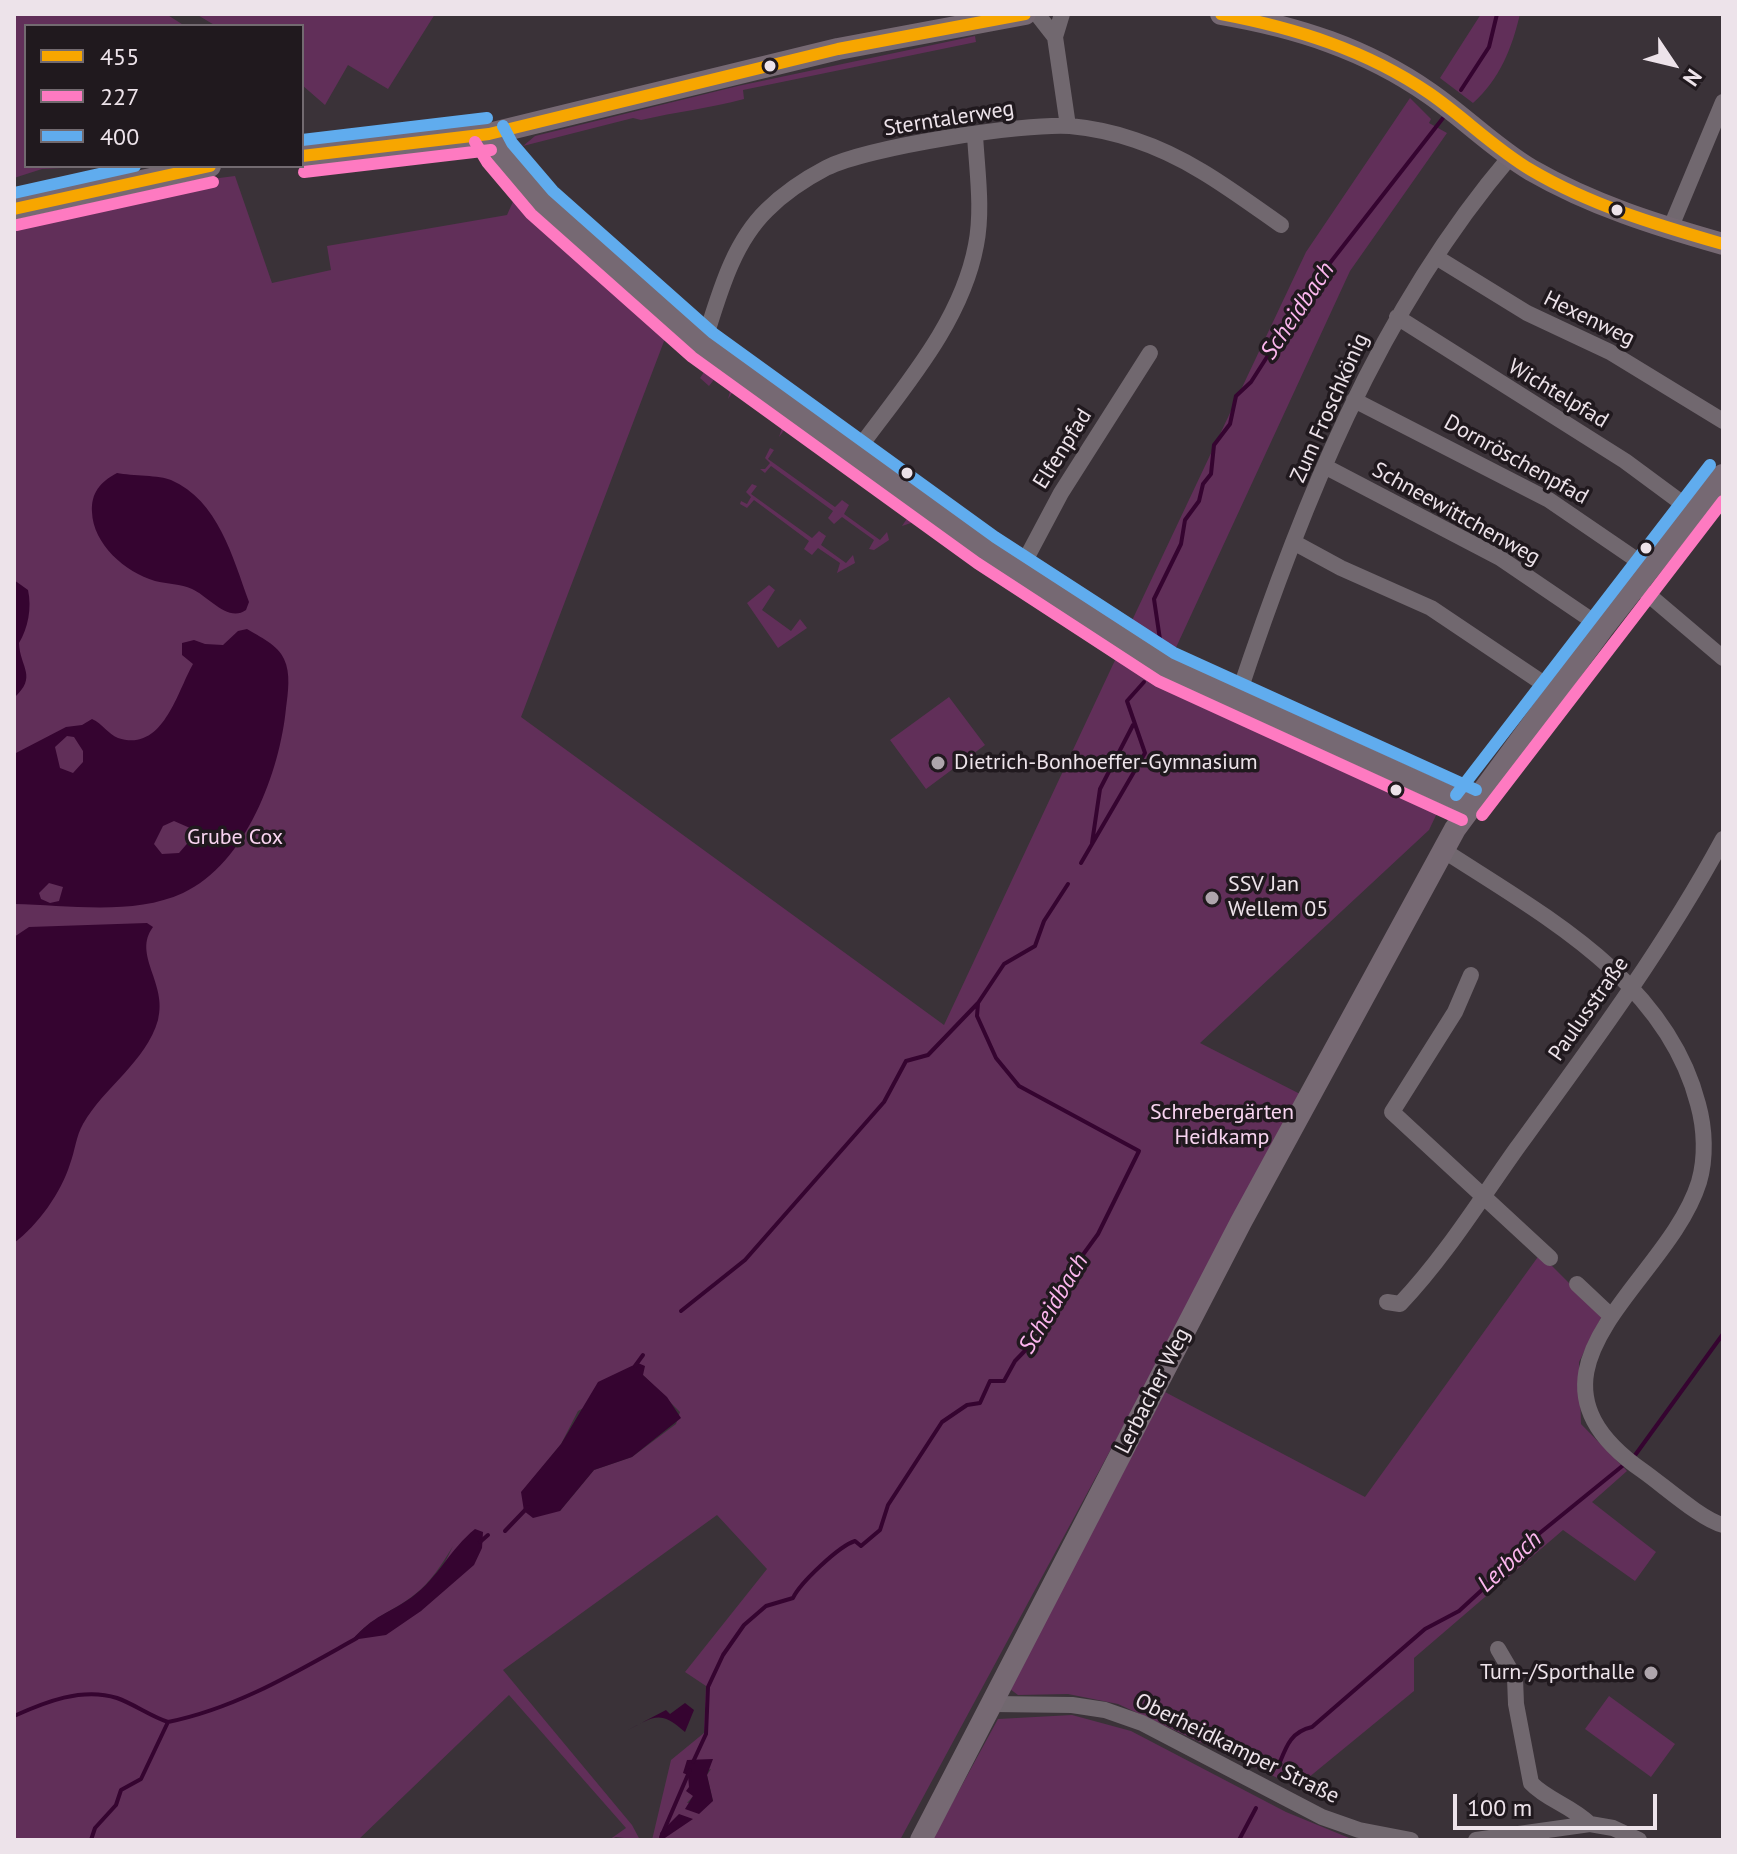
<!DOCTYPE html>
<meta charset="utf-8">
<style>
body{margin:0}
#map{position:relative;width:1737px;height:1854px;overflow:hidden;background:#3a3238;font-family:"PT Sans",sans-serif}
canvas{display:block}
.frame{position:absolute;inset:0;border:16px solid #ede3ea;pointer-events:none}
.legend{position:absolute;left:24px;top:24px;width:280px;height:144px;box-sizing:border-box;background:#20191e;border:2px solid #726a70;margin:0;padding:10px 14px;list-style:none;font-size:24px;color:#ede3ea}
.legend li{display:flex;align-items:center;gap:16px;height:40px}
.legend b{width:40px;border:2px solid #726a70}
.north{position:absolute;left:1633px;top:24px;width:80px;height:80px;-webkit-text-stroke:6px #20191e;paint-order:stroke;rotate:125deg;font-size:22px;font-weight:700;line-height:32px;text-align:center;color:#ede3ea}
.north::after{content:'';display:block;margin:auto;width:28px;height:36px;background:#ede3ea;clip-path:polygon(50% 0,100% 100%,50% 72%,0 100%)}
.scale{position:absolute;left:1453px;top:1794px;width:204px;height:36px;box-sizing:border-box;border:4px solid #ede3ea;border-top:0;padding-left:10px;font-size:24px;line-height:28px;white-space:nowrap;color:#ede3ea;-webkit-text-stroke:6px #20191e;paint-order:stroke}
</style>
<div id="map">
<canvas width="1737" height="1854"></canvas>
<div class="frame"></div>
<ul class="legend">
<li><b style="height:10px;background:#f7a600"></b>455</li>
<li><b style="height:10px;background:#fe7ac1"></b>227</li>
<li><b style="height:10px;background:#60acee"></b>400</li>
</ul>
<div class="north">N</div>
<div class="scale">100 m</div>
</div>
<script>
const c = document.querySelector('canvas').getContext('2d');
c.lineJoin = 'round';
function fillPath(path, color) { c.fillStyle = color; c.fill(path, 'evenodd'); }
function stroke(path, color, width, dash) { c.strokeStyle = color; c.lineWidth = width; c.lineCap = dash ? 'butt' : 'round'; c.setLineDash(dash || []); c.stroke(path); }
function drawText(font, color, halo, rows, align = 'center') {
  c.font = font + ' "PT Sans",sans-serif'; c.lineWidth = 7; c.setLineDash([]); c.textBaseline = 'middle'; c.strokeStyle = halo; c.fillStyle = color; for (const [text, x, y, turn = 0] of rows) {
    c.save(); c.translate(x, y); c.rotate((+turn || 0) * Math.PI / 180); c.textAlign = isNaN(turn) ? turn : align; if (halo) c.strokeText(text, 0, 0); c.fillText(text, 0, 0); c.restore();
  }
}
fillPath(new Path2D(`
 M14,14H166L185,26H26V166H103L42,169L14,178Z
 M196,14H435L388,89L348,65L325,105L302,85V26H216Z
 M1481,14H1520C1512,48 1500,79 1473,103L1440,78Z
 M975,36L976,42L743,90L744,99C710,108 676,112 641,120L633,118L523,146L535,136L738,86Z
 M1410,98L1431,119L1429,123L1447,133L1350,271L1173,654L1128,629L1306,252Z
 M235,176L272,283L331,270L327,246L507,215L515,197L589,272L666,336L521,717L944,1025L1117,656L1186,699L1438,811L1429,830L1200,1043L1302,1095L900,1840H652L671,1760L704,1733L706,1686L685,1672L767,1569L717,1515L503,1670L632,1825L640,1840L616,1837L609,1840L626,1828L509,1695L358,1840H14V223L133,189ZM643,1375L680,1412L676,1424L632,1457L594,1470L560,1511L522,1492L561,1444L578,1411ZM453,1546L421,1611L353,1640C370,1617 393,1612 414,1595C431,1582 442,1564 453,1546ZM711,1769L707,1775L713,1801L687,1803L694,1795L688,1775Z
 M706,369L736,387L728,399L731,388L716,377L709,386L700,378Z
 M784,422L902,508L917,521L902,526L908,517L785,429L779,437Z
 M770,448L774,450L768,459L835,507L842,500L849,505L844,514L880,540L887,532L889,540L874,550L869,549L874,540L842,517L834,524L828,518L833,511L771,466L765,473L760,469H765L770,463L765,458Z
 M752,484L757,486L751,494L812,538L819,531L826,536L821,545L846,563L853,555L855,563L837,573L840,563L818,548L812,555L804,549L809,541L754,500L747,508L740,504L741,501L747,504L751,497L746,492Z
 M769,585L775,590L762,610L791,631L800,619L807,628L778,648L747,603Z
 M949,697L985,745L926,789L890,740Z
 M1540,1254L1602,1316L1579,1362L1581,1424L1627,1471L1592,1502L1656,1552L1635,1581L1563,1530L1414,1658V1691L1297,1787L1118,1704L1068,1694L1018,1695L1010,1689L1165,1392L1365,1497Z
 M1609,1696L1675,1744L1651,1777L1585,1729Z
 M1072,1715L1131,1731L1286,1812L1354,1840H932L998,1719Z`), '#612f59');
fillPath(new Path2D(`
 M117,473C132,476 160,475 171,480C218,500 233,558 249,602L246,610C228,623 208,596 192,589C181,584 167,584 155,581C125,572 93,544 92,512C91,493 100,482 117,473Z
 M14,580L28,590C32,608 28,628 19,643C20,668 38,676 14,698Z
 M247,629C260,637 278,645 284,659C291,673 288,693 286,708C280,771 246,864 183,893C133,916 68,905 14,904V754L66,727L82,725L92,719C103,724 108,734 118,738C163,753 177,692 193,664L182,655V643L194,640L205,644L223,645L238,631ZM67,736L74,737L83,751V762L73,773L60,768L55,747ZM174,821L190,828L192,838L179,853L162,854L154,844L163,826ZM49,883L63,887L59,901L50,903L41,899L39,893Z
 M147,923L153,927C132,955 168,983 158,1020C146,1062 104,1087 83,1124C76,1136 75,1151 70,1164C61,1193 38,1225 14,1243V937L29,927Z
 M638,1363L645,1366L643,1375L667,1397L681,1418L632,1457L594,1470L560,1511L533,1518L524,1511L521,1492L561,1444L598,1382Z
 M475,1529L483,1532L482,1548L474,1565L421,1611L386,1635L352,1640C374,1615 388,1614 412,1597C438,1578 450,1549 475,1529Z
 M685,1703L694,1710L685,1732C659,1709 654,1717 626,1731L666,1710L670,1714Z
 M713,1759L707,1775L713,1801L699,1814L685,1809L693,1796L686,1791L689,1787L688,1775L683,1773L687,1760Z
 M679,1814L693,1819L662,1840L660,1833Z`), '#350430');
stroke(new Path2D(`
 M1461,90L1489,47L1497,14
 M1162,653L1154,599L1181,544L1185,520L1199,501L1203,484L1211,474L1214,445L1230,424L1236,396L1251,382L1274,346L1293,328L1294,309L1443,118
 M1092,843L1100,789L1133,725
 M1081,863L1145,753L1127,701L1144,682
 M681,1311L745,1260L884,1102L906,1061L928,1055L978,1003
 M635,1366L643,1355
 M1633,1458L1723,1334
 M505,1531L528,1507
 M480,1542L488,1535
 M14,1716C45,1702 82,1687 117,1698C134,1704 150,1716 168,1722
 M693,1762L706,1734L708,1687L723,1655L744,1625L766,1606L793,1598C800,1583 839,1546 855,1541L861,1546L880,1530L888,1505L942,1422L967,1405L980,1403L990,1381H1004L1015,1361L1043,1332L1074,1267L1098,1234L1139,1151L1019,1086L996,1058L977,1016L978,1003L1004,964L1035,946L1044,921L1068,884
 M1278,1767C1286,1747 1290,1732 1312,1727L1425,1629L1459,1611L1496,1577L1514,1554L1626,1463
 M661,1837L690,1770
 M91,1840L95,1828L116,1805L121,1790L141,1779L168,1722C237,1708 296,1672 357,1638
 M1239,1840L1256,1808`), '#350430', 4);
stroke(new Path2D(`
 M1037,14L1055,37
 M1062,14L1055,37L1068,126
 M1670,229L1723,102
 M1436,257L1527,313L1610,352L1723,421
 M1397,317L1625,461L1694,512
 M703,345C718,299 731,245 767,210C784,193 805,179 826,168C868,147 1022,123 1070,126C1091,128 1115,133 1135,140C1190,158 1234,192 1281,225
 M1354,400L1549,500L1650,569
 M854,455C900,391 961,325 976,245C983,210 977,171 975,135
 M1326,467L1500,558L1603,628
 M1295,543L1341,568L1431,608L1556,692
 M1019,572L1061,493L1150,353
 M1637,585L1723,658
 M1236,702C1300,509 1377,313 1510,157
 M1443,850C1543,915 1666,980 1698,1104C1705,1129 1706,1158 1699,1182C1667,1285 1498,1370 1643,1471C1663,1485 1702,1520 1723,1525
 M1471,975L1455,1012L1392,1112L1550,1258
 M1577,1284L1611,1316
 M1387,1302L1400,1304C1444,1258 1480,1200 1517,1148C1590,1048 1664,948 1723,839
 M1498,1649L1515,1678L1516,1704L1531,1783C1547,1800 1570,1805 1590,1824
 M994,1704L1072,1705L1105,1710L1142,1723L1322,1817L1359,1830L1411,1840
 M1476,1840L1590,1824L1613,1828L1639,1840`), '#71686f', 16);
stroke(new Path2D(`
 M1221,14C1297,27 1366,49 1429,93C1464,117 1494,148 1531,170C1592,205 1656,225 1723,244
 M489,134L499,152L542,202L703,345L986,550L1166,667L1469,805
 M302,156L489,134L838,49L1025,14
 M14,209L210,166
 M921,1840L1241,1222L1455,829L1603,628L1723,475`), '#766973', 22);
stroke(new Path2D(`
 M1221,14C1295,28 1366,50 1429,93C1464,117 1494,148 1531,170C1590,205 1657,225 1723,244
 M302,156L489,134L838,49L1025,14
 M14,209L210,166`), '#f7a600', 12);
stroke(new Path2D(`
 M475,142L487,162L531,214L692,357L977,563L1158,681L1462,820
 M304,172L491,150
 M17,225L213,182
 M1482,815L1723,501`), '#fe7ac1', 12);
stroke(new Path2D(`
 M503,126L512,143L553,191L713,333L995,537L1174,653L1476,790
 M302,140L487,118
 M14,193L135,166
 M1456,795L1710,465`), '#60acee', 12);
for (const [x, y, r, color] of [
 [770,66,7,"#ede3ea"],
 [1617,210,7,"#ede3ea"],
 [907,473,7,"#ede3ea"],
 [1646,548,7,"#ede3ea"],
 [938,763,8,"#aea5ac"],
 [1396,790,7,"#ede3ea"],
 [1212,898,8,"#aea5ac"],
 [1651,1673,8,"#aea5ac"]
]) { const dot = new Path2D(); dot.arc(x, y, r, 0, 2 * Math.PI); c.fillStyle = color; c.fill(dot); stroke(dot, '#20191e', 3); }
drawText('22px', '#ede3ea', '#20191e', [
 ["Sterntalerweg",949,119,-9],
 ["Hexenweg",1589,319,26],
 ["Wichtelpfad",1558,394,31],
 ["Zum Froschkönig",1330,408,-66],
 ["Elfenpfad",1063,449,-58],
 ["Dornröschenpfad",1516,460,29],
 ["Schneewittchenweg",1456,514,29],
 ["Paulusstraße",1589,1009,-55],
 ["Lerbacher Weg",1153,1391,-63],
 ["Oberheidkamper Straße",1237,1749,26]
]);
drawText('22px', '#ede3ea', '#20191e', [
 ["Dietrich-Bonhoeffer-Gymnasium",954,763],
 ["SSV Jan",1228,885],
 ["Wellem 05",1228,910],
 ["Turn-/Sporthalle",1635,1673,"right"]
], 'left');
drawText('22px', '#f8d4f0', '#20191e', [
 ["Grube Cox",235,838],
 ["Schrebergärten",1222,1113],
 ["Heidkamp",1222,1138]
]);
drawText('italic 24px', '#fcb6ee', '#20191e', [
 ["Scheidbach",1298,311,-56],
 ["Scheidbach",1054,1304,-59],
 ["Lerbach",1510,1562,-43]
]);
</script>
